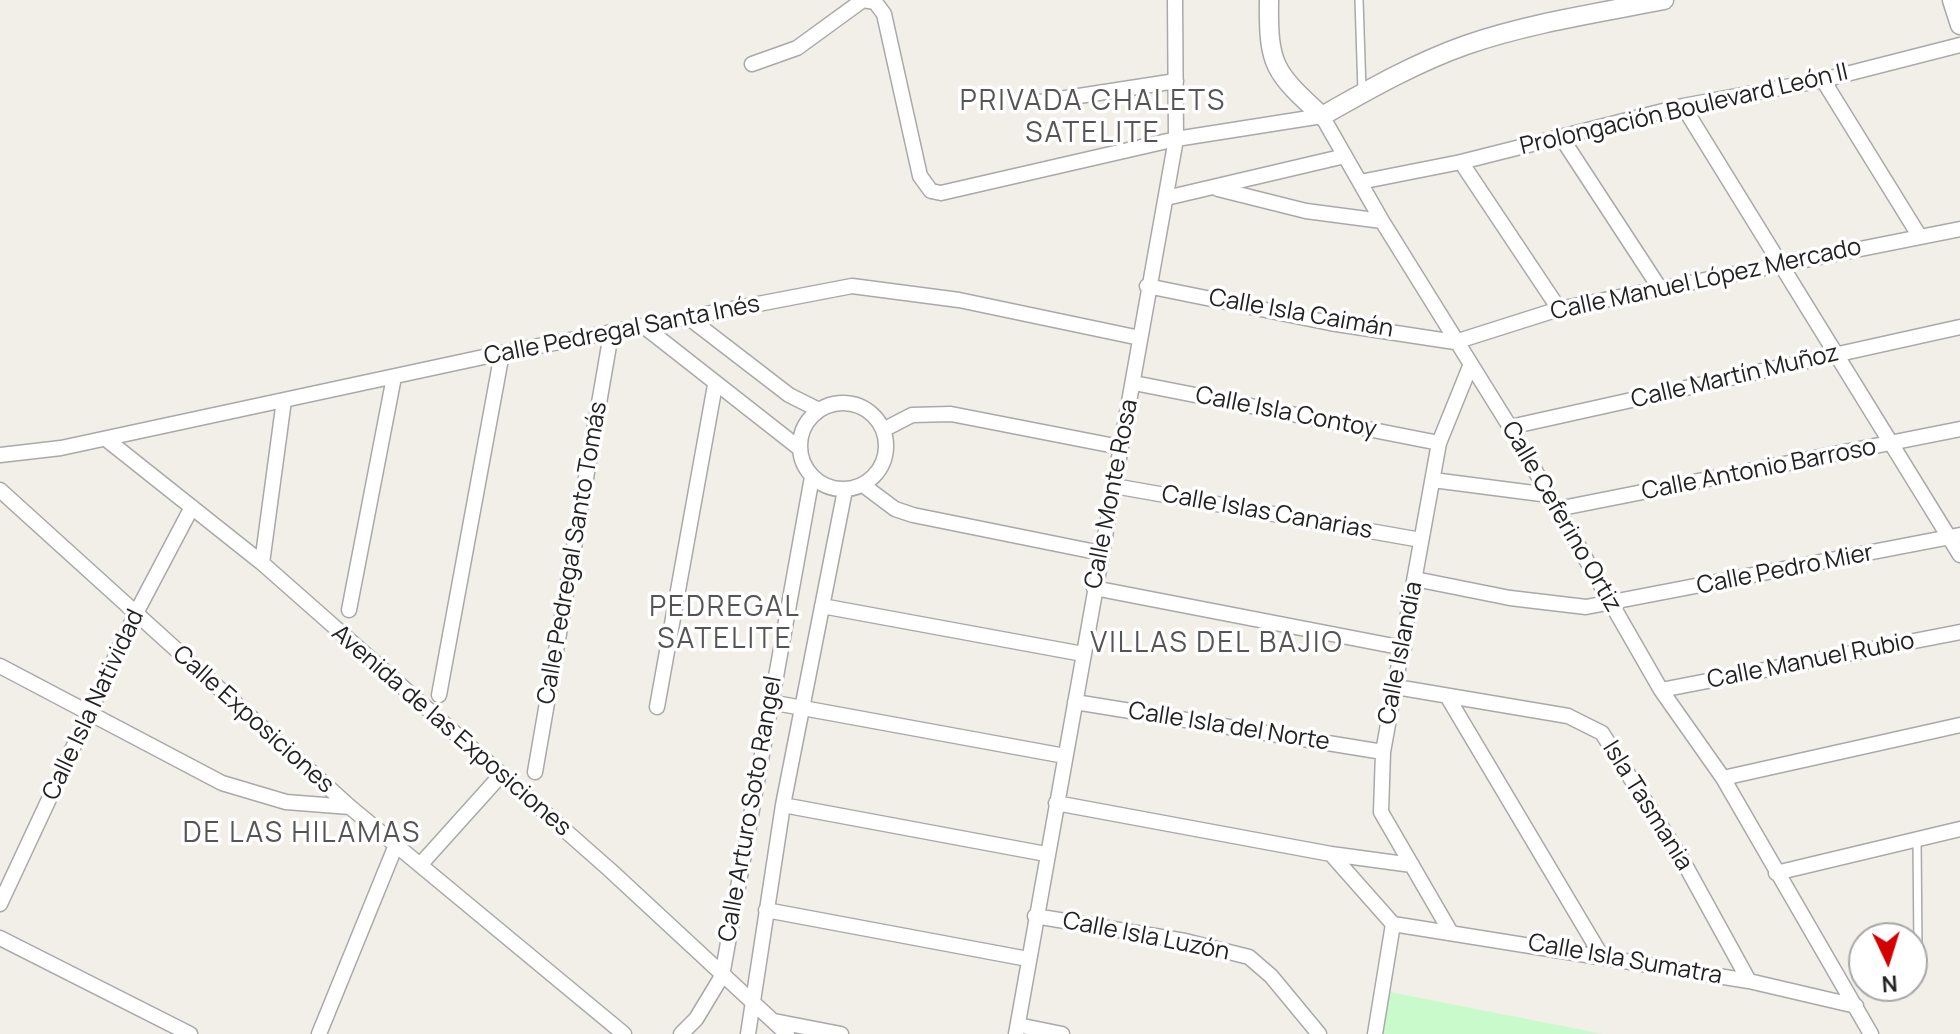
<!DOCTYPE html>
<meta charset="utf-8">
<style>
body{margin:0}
#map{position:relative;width:1960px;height:1034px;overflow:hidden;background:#f2efe9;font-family:Manrope,sans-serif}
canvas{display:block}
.north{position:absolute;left:1848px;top:922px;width:80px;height:80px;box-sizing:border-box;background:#fff;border:2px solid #a7a7a7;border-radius:50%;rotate:176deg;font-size:22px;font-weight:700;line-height:32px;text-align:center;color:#222}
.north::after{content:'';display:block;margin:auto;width:28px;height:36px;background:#d40000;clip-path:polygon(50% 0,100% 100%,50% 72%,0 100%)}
</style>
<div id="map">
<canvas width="1960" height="1034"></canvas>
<div class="north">N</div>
</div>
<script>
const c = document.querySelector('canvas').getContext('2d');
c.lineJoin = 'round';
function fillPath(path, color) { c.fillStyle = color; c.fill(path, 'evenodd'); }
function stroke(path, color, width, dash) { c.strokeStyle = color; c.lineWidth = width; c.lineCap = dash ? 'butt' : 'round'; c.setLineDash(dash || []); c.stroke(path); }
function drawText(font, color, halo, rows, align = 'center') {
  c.font = font + ' Manrope,sans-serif'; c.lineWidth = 7; c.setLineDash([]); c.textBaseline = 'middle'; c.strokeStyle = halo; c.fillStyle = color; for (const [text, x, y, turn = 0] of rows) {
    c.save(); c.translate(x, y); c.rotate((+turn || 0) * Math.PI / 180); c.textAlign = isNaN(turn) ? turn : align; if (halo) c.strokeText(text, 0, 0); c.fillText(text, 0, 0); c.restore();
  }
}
fillPath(new Path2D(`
 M1390,992L1603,1034H1383Z`), '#c8facc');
const service = new Path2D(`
 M1359,0L1362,91
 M1917,839L1918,951`);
const minor = new Path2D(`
 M752,64L797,48L863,0L875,2L884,14L920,176L931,191L941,193L1176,139L1322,116L1382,221L1510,427L1661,690L1723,778L1871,1034
 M1823,80L1920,237
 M1040,102L1176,81
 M1683,106L1960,555
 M1561,137L1659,287
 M1461,162L1559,309
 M1360,182L1461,162L1683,106L1823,80L1960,45
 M1218,189L1306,211L1382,221
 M1166,198L1345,156
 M1147,286L1330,323L1455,342L1559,309L1960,229
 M689,318L789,395L819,410
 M646,328L799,448
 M1134,383L1439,443
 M800 446a43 43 0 1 1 86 0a43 43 0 1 1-86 0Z
 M1510,427L1960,327
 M883,430L912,415L951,414L1120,447
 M106,439L262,563L610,870L787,1034
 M0,455L61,448L502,353L852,286L959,300L1140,338
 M1433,480L1549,495
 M863,485L895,509L913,515L1101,553
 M1114,486L1421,540
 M0,490L350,807L624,1034
 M1557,509L1960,429
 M262,563L284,400
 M1415,579L1510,598L1586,607L1960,535
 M1094,588L1404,648
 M822,606L1083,654
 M349,610L394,377
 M0,666L222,783L286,802L350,807
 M1396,687L1568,716L1602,733L1683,861L1749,981
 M1661,690L1960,632
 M439,695L502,353
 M1447,696L1601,955
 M770,702L1065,756
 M1075,702L1383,752
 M657,707L715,385
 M535,772L611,334
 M1723,778L1960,725
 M1056,803L1331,854L1412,865
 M783,805L1046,854
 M1331,854L1393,924
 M420,865L501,775
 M1776,873L1960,829
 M0,904L135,615L192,507
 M766,910L1028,959
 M1035,916L1185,941L1249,957L1271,976L1319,1034
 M1393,924L1749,981L1856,1006
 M1450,931L1381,812L1383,752L1439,443L1471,364
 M0,938L190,1034
 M774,1021L841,1034
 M1018,1025L1062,1034
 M319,1034L396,845
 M681,1034L696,1019L722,976L812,477
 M748,1034L783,805L845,490
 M1016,1034L1176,139L1175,0
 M1375,1034L1393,924`);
const tertiary = new Path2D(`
 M1269,0C1268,66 1274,72 1322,116C1368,90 1415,63 1466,45C1530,23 1598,13 1664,0
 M1952,0L1960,25`);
stroke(service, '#a9a9a9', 10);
stroke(minor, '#a9a9a9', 17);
stroke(tertiary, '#a9a9a9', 21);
stroke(service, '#fff', 7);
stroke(minor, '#fff', 14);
stroke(tertiary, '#fff', 18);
drawText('24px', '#222', '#fff', [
 ["Prolongación Boulevard León II",1684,110,-13],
 ["Calle Manuel López Mercado",1706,280,-12],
 ["Calle Isla Caimán",1301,314,10],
 ["Calle Pedregal Santa Inés",622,331,-11],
 ["Calle Martín Muñoz",1735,377,-13],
 ["Calle Isla Contoy",1286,413,11],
 ["Calle Antonio Barroso",1759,470,-11],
 ["Calle Monte Rosa",1112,494,-79],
 ["Calle Islas Canarias",1267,513,10],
 ["Calle Ceferino Ortiz",1561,517,60],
 ["Calle Pedregal Santo Tomás",573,553,-80],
 ["Calle Pedro Mier",1785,570,-11],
 ["Calle Islandia",1401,653,-79],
 ["Calle Manuel Rubio",1811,661,-11],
 ["Calle Isla Natividad",94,705,-65],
 ["Calle Exposiciones",253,720,42],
 ["Calle Isla del Norte",1229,727,9],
 ["Avenida de las Exposiciones",451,731,41],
 ["Isla Tasmania",1647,806,58],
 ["Calle Arturo Soto Rangel",751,809,-80],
 ["Calle Isla Luzón",1146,937,11],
 ["Calle Isla Sumatra",1625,960,10]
]);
c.letterSpacing = '2px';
drawText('28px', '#555', '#fff', [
 ["PRIVADA CHALETS",1093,102],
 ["SATELITE",1093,134],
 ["PEDREGAL",725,608],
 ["SATELITE",725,640],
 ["VILLAS DEL BAJIO",1217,644],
 ["DE LAS HILAMAS",302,834]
]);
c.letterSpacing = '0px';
</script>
